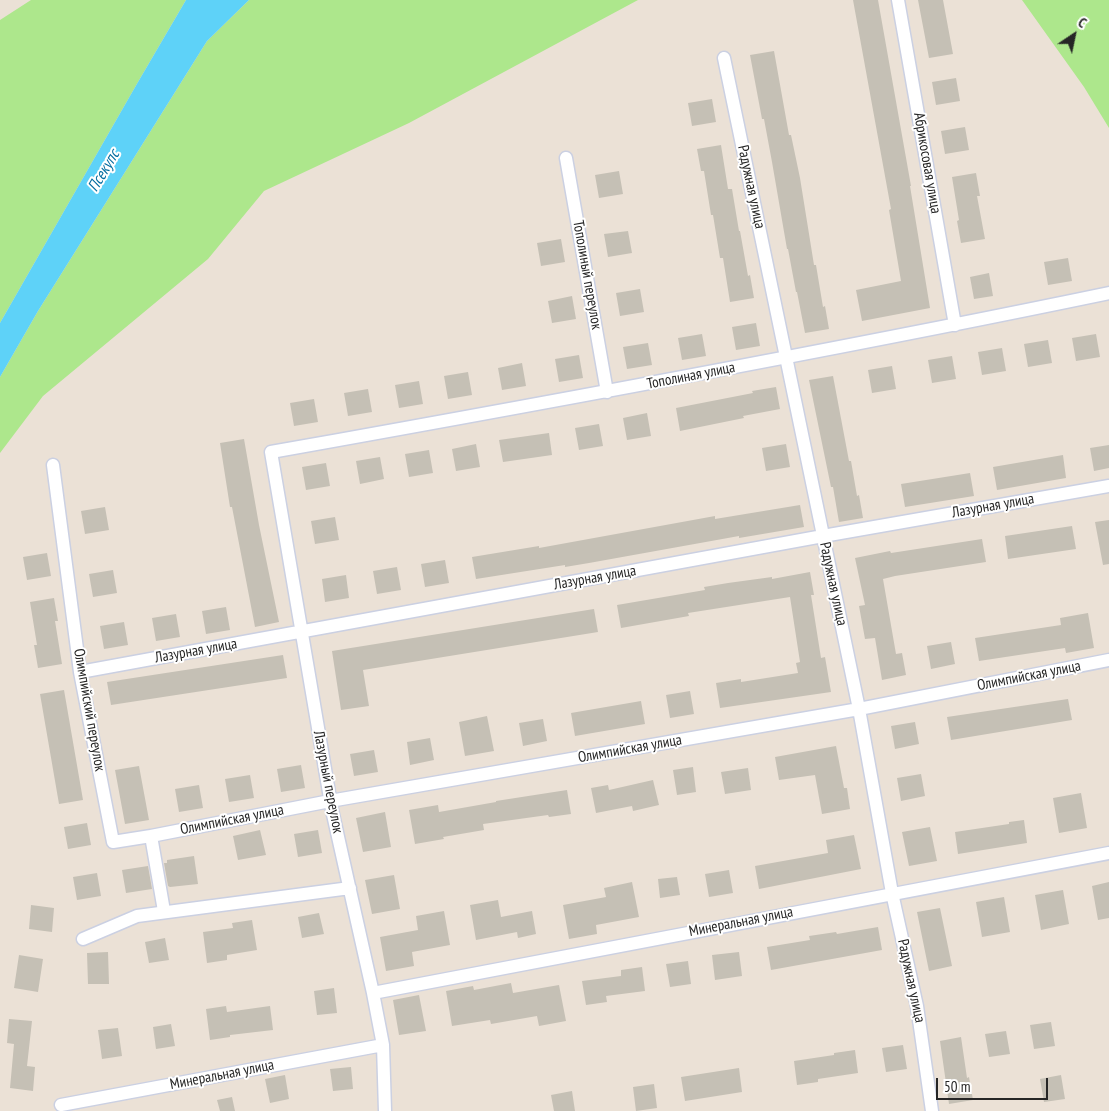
<!DOCTYPE html>
<meta charset="utf-8">
<style>
body{margin:0}
#map{position:relative;width:1109px;height:1111px;overflow:hidden;background:#ebe1d6;font-family:"PT Sans Narrow",sans-serif}
canvas{display:block}
.north{position:absolute;left:1049px;top:10px;width:50px;height:50px;-webkit-text-stroke:4px #fff;paint-order:stroke;rotate:34deg;font-size:14px;font-weight:700;line-height:20px;text-align:center;color:#262626}
.north::after{content:'';display:block;margin:auto;width:18px;height:22px;background:#262626;clip-path:polygon(50% 0,100% 100%,50% 72%,0 100%)}
.scale{position:absolute;left:936px;top:1078px;width:112px;height:22px;box-sizing:border-box;border:2px solid #262626;border-top:0;padding-left:6px;font-size:15px;line-height:18px;white-space:nowrap;color:#262626;-webkit-text-stroke:4px #fff;paint-order:stroke}
</style>
<div id="map">
<canvas width="1109" height="1111"></canvas>
<div class="north">С</div>
<div class="scale">50 m</div>
</div>
<script>
const c = document.querySelector('canvas').getContext('2d');
c.lineJoin = 'round';
function fillPath(path, color) { c.fillStyle = color; c.fill(path, 'evenodd'); }
function stroke(path, color, width, dash) { c.strokeStyle = color; c.lineWidth = width; c.lineCap = dash ? 'butt' : 'round'; c.setLineDash(dash || []); c.stroke(path); }
function drawText(font, color, halo, rows, align = 'center') {
  c.font = font + ' "PT Sans Narrow",sans-serif'; c.lineWidth = 4; c.setLineDash([]); c.textBaseline = 'middle'; c.strokeStyle = halo; c.fillStyle = color; for (const [text, x, y, turn = 0] of rows) {
    c.save(); c.translate(x, y); c.rotate((+turn || 0) * Math.PI / 180); c.textAlign = isNaN(turn) ? turn : align; if (halo) c.strokeText(text, 0, 0); c.fillText(text, 0, 0); c.restore();
  }
}
fillPath(new Path2D(`
 M31,0H186L138,82L0,323V20Z
 M249,0H638L409,123L264,191L208,259L43,396L0,453V377L38,311L207,41Z
 M1022,0H1109V128L1084,87Z`), '#ade78c');
fillPath(new Path2D(`
 M186,0H249L207,41L38,311L0,377V323L138,82Z`), '#5ed2f8');
fillPath(new Path2D(`
 M853,0H878L911,186H910L930,308L862,321L856,290L901,281L889,210L891,209Z
 M918,0H943L953,54L929,58Z
 M774,51L789,135H791L800,178L814,265H816L823,307L825,306L829,329L805,333L797,292H796L788,249H787L772,162L764,119H762L750,55Z
 M956,78L960,101L936,105L932,82Z
 M712,99L716,122L692,126L688,103Z
 M965,127L969,150L945,154L941,131Z
 M721,145L728,189H732L739,231H740L748,276L750,275L754,298L730,302L723,258H720L713,215H711L704,171H701L697,149Z
 M619,171L623,194L599,198L595,175Z
 M976,173L980,196H977L985,239L961,243L957,221L959,220L952,177Z
 M628,231L632,253L608,257L604,234Z
 M561,239L565,262L541,266L537,243Z
 M1068,258L1072,281L1048,285L1044,262Z
 M989,273L993,296L974,299L970,277Z
 M640,289L644,312L620,316L616,293Z
 M572,296L576,319L552,323L548,301Z
 M756,323L760,346L736,350L732,327Z
 M702,334L706,356L682,360L678,338Z
 M1096,334L1100,357L1076,361L1072,338Z
 M1048,340L1052,363L1028,367L1024,344Z
 M648,343L652,365L627,369L623,347Z
 M1002,348L1006,371L982,375L978,352Z
 M579,355L583,378L559,382L555,359Z
 M952,356L956,379L932,383L928,360Z
 M522,363L526,386L502,390L498,368Z
 M892,366L896,389L872,393L868,370Z
 M468,372L472,395L448,399L444,376Z
 M833,376L849,461H851L857,496L859,495L863,518L839,522L833,487H831L809,380Z
 M419,381L423,404L399,408L395,385Z
 M776,387L780,409L743,416L744,418L680,431L676,408L753,393L752,391Z
 M368,389L372,412L348,416L344,393Z
 M314,399L318,422L294,426L290,403Z
 M647,413L651,436L627,440L623,418Z
 M599,424L603,446L579,450L575,428Z
 M549,433L552,455L503,462L499,440Z
 M244,439L259,525L279,622L255,627L232,507H230L220,443Z
 M476,444L480,467L456,471L452,449Z
 M786,444L790,467L766,471L762,448Z
 M1109,445V468L1094,471L1090,448Z
 M429,450L433,473L409,477L405,454Z
 M1063,455L1066,478L997,490L993,467Z
 M380,457L384,479L360,484L356,461Z
 M326,463L330,486L306,490L302,467Z
 M970,473L974,496L905,507L901,484Z
 M800,505L804,527L739,538V536L589,563L565,567V565L476,579L472,557L539,546V548L715,516V519Z
 M105,507L109,530L85,534L81,511Z
 M335,517L339,540L315,544L311,521Z
 M1109,520V564L1103,565L1095,522Z
 M1072,526L1076,549L1008,559L1005,536Z
 M982,539L986,562L895,576L883,579L896,654L902,653L906,675L882,680L875,638L865,639L859,606L865,605L855,558L890,551L891,553Z
 M47,553L51,576L27,580L23,557Z
 M445,560L449,583L425,587L421,564Z
 M397,567L401,590L377,594L373,571Z
 M113,570L117,593L93,597L89,574Z
 M810,572L814,595H811L821,658L825,657L831,692L720,708L716,683L741,679V682L798,673L796,663L800,662L790,597L688,613L689,616L621,628L617,605L705,590L704,587L728,583L772,577V579Z
 M346,575L349,598L325,602L322,579Z
 M54,598L58,621H55L62,664L38,668L34,645H37L30,602Z
 M226,607L230,630L206,634L202,611Z
 M594,609L598,632L363,670L369,706L341,710L332,651Z
 M1088,613L1094,648L1066,653L1065,648L979,661L975,638L1061,625L1060,618Z
 M176,614L180,637L156,641L152,618Z
 M124,622L128,645L104,649L100,626Z
 M951,642L955,664L931,669L927,646Z
 M283,655L287,678L111,705L107,682Z
 M64,690L83,800L59,804L40,694Z
 M690,691L694,714L670,718L666,695Z
 M1068,699L1072,720L951,740L947,717Z
 M641,701L645,724L575,736L571,713Z
 M487,716L494,751L465,756L459,722Z
 M543,719L547,741L523,746L519,723Z
 M915,722L919,744L895,749L891,726Z
 M430,738L434,760L410,765L407,742Z
 M836,746L844,788H847L850,809L822,814L815,775L779,780L775,757Z
 M374,750L378,772L354,776L350,754Z
 M301,765L305,788L281,792L277,769Z
 M139,766L149,820L125,824L115,770Z
 M693,767L696,792L677,795L673,770Z
 M748,768L751,790L725,794L721,772Z
 M921,774L925,796L901,801L897,778Z
 M250,775L254,798L229,802L225,779Z
 M653,780L659,805L633,811L632,806L596,813L591,788L608,785L609,790Z
 M199,785L203,808L179,812L175,789Z
 M567,790L571,814L549,817L548,815L483,824L484,830L443,837L444,839L415,844L409,810L438,805L439,812L496,802V801Z
 M1081,793L1087,828L1059,833L1053,798Z
 M385,812L391,847L363,852L356,818Z
 M1024,820L1027,843L958,854L955,832L1009,824V822Z
 M87,823L91,845L68,849L64,827Z
 M930,827L937,861L909,866L902,832Z
 M260,830L266,855L238,860L233,836Z
 M318,830L322,853L298,857L294,834Z
 M854,835L861,869L759,889L755,866L828,853L826,840Z
 M194,856L198,884L170,887L168,886L164,863H167V860Z
 M148,866L152,889L126,893L122,870Z
 M729,870L733,893L709,897L705,874Z
 M97,873L101,896L77,900L73,877Z
 M394,875L400,909L372,914L365,880Z
 M677,877L680,895L660,898L658,879Z
 M632,882L639,917L596,925L597,934L569,939L563,905L606,897L604,888Z
 M1109,882V918L1098,920L1092,886Z
 M1063,890L1069,924L1041,930L1035,895Z
 M1004,897L1010,932L982,937L976,902Z
 M498,900L501,917L532,911L536,934L518,938L517,932L476,940L470,905Z
 M31,905L54,908L52,932L29,929Z
 M940,908L952,966L929,971L917,912Z
 M444,911L450,945L412,952L414,966L386,971L380,937L418,930L416,916Z
 M319,913L324,934L302,938L298,917Z
 M252,920L257,950L227,955V960L207,963L203,932L233,928L232,923Z
 M878,927L882,950L771,970L767,947L810,940L809,936L836,932L837,934Z
 M165,938L169,960L149,963L145,942Z
 M108,952L109,984H88L87,953Z
 M739,952L742,976L715,980L712,955Z
 M19,955L43,959L38,992L14,988Z
 M688,961L691,984L670,987L666,964Z
 M642,967L645,991L606,996L607,1002L586,1005L582,981L621,976V970Z
 M511,983L513,993L559,985L566,1021L539,1026L537,1016L491,1024L490,1020L452,1026L446,991L473,986L474,990Z
 M334,988L337,1013L317,1015L314,991Z
 M419,995L426,1031L399,1035L393,1000Z
 M226,1006L227,1012L270,1006L273,1030L230,1035V1037L210,1040L206,1009Z
 M9,1019L32,1021L27,1066L35,1067L33,1091L10,1088L14,1044L7,1043Z
 M1051,1022L1055,1046L1034,1049L1030,1025Z
 M171,1024L175,1046L156,1049L153,1027Z
 M118,1028L122,1056L102,1059L98,1030Z
 M1006,1031L1010,1054L989,1057L985,1034Z
 M961,1037L967,1078L969,1077L973,1100L949,1104L940,1041Z
 M903,1045L907,1069L886,1072L882,1048Z
 M855,1050L858,1073L818,1079V1082L797,1085L794,1061L834,1055V1053Z
 M351,1067L353,1089L333,1091L330,1069Z
 M739,1068L742,1092L685,1101L681,1077Z
 M285,1075L289,1099L270,1103L265,1079Z
 M1061,1075L1065,1099L1044,1102L1040,1079Z
 M654,1084L657,1108L636,1111L633,1087Z
 M572,1091L575,1111H554L551,1095Z
 M232,1097L235,1111H220L217,1100Z`), '#c5c0b5');
const minor = new Path2D(`
 M898,0L955,325
 M724,58L859,709L892,893L917,1006L932,1111
 M566,158L607,392
 M53,465L80,672L113,842L151,836L164,911
 M80,672L823,536L1109,486
 M151,836L330,801L859,709L1109,660
 M83,939L137,916L350,888
 M373,993L1109,853
 M61,1105L383,1045
 M385,1111L383,1045L373,993L332,810L271,452C551,402 830,351 1109,293`);
stroke(minor, '#cbd0e2', 15);
stroke(minor, '#fff', 12);
drawText('15px', '#262626', '#fff', [
 ["Абрикосовая улица",927,163,80],
 ["Радужная улица",751,187,78],
 ["Тополиный переулок",587,275,80],
 ["Тополиная улица",691,376,-11],
 ["Лазурная улица",993,506,-10],
 ["Лазурная улица",595,578,-10],
 ["Радужная улица",833,584,78],
 ["Лазурная улица",196,651,-10],
 ["Олимпийская улица",1029,676,-11],
 ["Олимпийский переулок",89,710,80],
 ["Олимпийская улица",630,749,-10],
 ["Лазурный переулок",328,782,79],
 ["Олимпийская улица",232,820,-11],
 ["Минеральная улица",741,922,-11],
 ["Радужная улица",911,981,78],
 ["Минеральная улица",222,1075,-11]
]);
drawText('italic 16px', '#026c9f', '#fff', [
 ["Псекупс",104,171,-59]
]);
</script>
